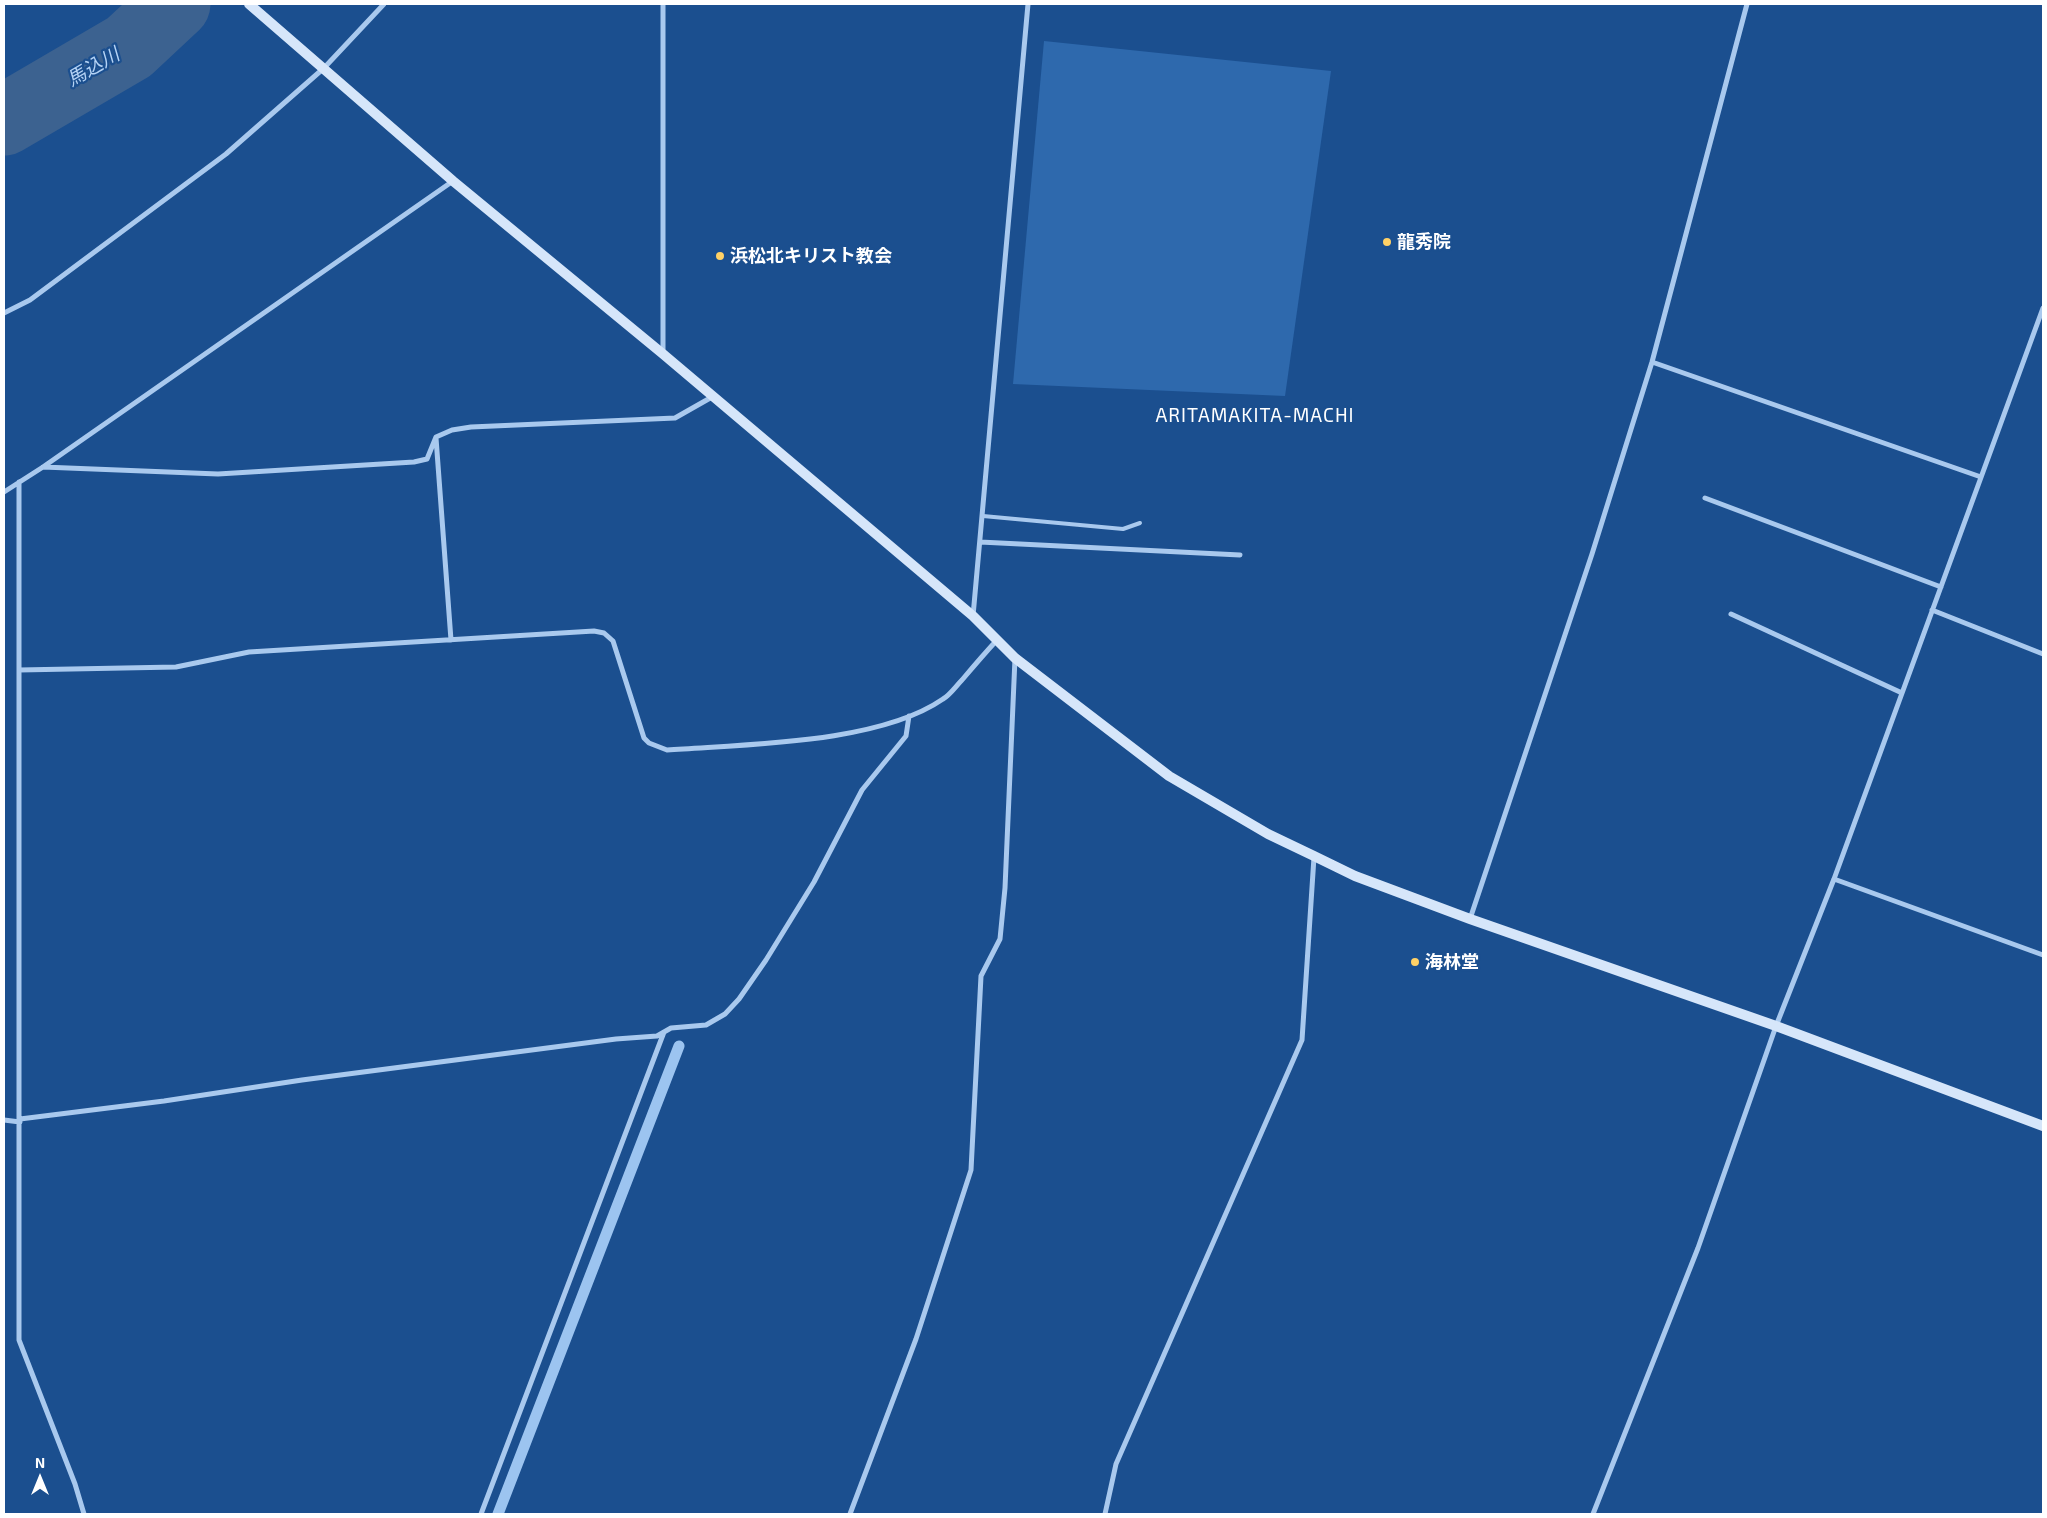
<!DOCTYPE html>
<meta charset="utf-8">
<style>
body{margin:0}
#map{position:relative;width:2047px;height:1518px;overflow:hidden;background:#1b4f8f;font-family:"Exo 2",sans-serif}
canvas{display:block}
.frame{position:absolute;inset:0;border:5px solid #fff;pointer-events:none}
.north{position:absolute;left:15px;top:1453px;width:50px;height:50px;-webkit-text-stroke:4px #1b4f8f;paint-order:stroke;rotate:0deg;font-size:14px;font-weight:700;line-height:20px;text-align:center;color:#fff}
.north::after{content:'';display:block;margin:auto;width:18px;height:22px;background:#fff;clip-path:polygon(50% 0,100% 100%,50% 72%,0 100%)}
</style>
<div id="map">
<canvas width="2047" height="1518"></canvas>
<div class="frame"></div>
<div class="north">N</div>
</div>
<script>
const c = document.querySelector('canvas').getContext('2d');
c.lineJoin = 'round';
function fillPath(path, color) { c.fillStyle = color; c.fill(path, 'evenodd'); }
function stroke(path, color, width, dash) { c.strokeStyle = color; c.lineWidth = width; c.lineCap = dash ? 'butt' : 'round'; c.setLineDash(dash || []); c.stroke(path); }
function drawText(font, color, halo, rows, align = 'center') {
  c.font = font + ' "Exo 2","Noto Sans JP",sans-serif'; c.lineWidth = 4.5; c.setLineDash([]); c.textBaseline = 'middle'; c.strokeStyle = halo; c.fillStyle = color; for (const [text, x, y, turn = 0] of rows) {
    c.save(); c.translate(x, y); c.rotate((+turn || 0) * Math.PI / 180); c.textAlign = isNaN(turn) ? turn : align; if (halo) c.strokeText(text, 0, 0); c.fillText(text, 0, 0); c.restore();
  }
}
fillPath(new Path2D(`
 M1044,41L1331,71L1285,396L1013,384Z`), '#2e69ad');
stroke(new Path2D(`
 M498,1514L679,1046`), '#9cc4f0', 11);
stroke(new Path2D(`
 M4,120L129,47L175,4`), '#3c6290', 71);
stroke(new Path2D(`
 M983,516L1123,529L1140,523`), '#a9c9ee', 4);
stroke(new Path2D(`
 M663,4V354
 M4,313L30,300L226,154L324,68L384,4
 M1652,362L1981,477
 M436,438L451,640
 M43,467L218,474L414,462L427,459L436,437L452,430L471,427L675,418L712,397
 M19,482V1340L75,1484L84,1514
 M4,492L43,467L453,181
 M1705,498L1941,587
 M980,542L1240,555
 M1932,610L2043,654
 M1731,614L1902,693
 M973,616L1028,4
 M19,670L176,667L249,652L594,631L604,633L613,641L644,738L649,743L667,750C745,744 878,744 943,699C950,695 956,686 962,680C973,667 985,653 997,640
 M1834,879L2043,955
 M1470,919L1592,554L1652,362L1747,4
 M20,1119L164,1101L302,1080L616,1039L657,1036L671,1028L706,1025L725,1014L739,999L766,960L814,882L862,790L906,736L909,716
 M4,1120L20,1122
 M481,1514L664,1032
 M850,1514L916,1339L971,1170L981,976L1000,939L1005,888L1015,658
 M1105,1514L1116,1464L1302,1040L1314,857
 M1593,1514L1698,1248L1776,1026L1834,879L2043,308`), '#a9c9ee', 5);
stroke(new Path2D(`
 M249,4L453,181L663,354L973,616L1015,658L1169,776L1268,834L1314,856L1355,876L1470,919L1776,1026L2043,1126`), '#d6e6fa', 10);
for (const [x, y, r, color] of [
 [1387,242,5,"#ffd166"],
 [720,256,5,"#ffd166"],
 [1415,962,5,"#ffd166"]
]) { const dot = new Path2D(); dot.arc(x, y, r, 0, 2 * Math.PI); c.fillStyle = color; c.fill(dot); stroke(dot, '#1b4f8f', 2); }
drawText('bold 18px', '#fff', '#1b4f8f', [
 ["龍秀院",1397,242],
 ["浜松北キリスト教会",730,256],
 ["海林堂",1425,962]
], 'left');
drawText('italic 19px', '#b5d3f5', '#1b4f8f', [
 ["馬込川",93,67,-30]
]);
c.letterSpacing = '1px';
drawText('19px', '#fff', '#1b4f8f', [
 ["ARITAMAKITA-MACHI",1255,416]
]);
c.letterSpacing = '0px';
</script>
